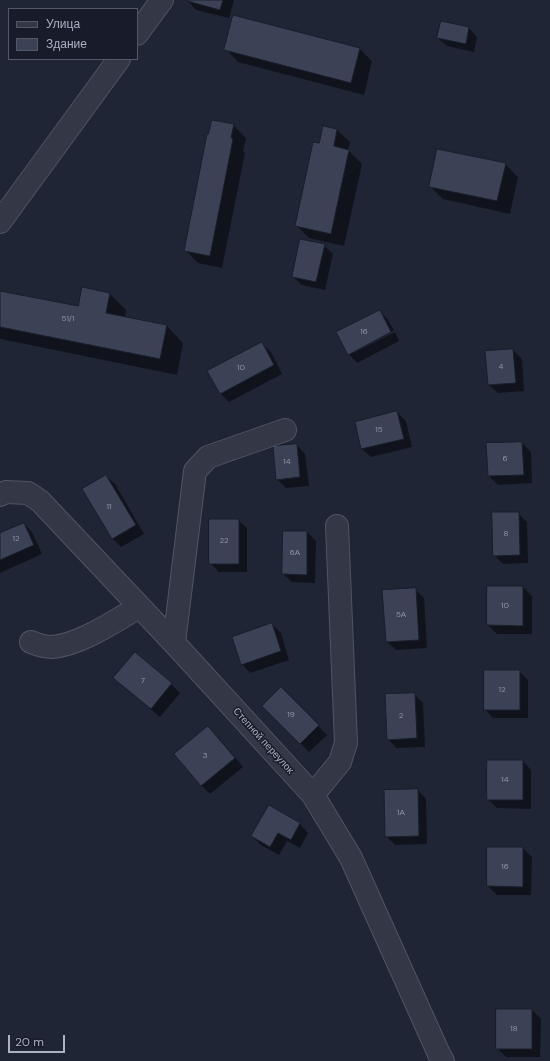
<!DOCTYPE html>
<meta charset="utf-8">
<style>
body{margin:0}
#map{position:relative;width:550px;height:1061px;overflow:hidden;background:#1f2535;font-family:"DM Sans",sans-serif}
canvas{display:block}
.legend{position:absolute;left:8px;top:8px;width:130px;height:52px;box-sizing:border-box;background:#181c2a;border:1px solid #535867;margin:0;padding:5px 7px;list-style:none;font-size:12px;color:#acb1c3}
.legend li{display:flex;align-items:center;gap:8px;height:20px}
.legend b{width:20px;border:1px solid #535867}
.scale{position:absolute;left:8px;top:1035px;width:57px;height:18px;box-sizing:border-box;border:2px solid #acb1c3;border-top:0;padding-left:5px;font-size:12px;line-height:14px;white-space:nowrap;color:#acb1c3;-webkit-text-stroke:3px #181c2a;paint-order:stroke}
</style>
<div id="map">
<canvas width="550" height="1061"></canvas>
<ul class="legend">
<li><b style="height:5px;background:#333746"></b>Улица</li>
<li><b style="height:11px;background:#3b4256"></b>Здание</li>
</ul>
<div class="scale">20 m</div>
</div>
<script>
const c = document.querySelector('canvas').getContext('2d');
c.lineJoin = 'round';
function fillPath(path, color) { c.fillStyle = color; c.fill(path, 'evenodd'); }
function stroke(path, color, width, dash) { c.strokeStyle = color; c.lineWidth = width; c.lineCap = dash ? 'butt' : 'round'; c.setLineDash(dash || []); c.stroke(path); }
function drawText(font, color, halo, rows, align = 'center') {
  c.font = font + ' "DM Sans",sans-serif'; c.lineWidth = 3; c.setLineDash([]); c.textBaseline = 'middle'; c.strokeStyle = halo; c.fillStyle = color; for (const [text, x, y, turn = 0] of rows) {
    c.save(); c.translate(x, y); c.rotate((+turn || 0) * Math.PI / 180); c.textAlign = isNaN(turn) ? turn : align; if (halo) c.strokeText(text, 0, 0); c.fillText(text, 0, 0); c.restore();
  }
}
fillPath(new Path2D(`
 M188,0H234L229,18L196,10L188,1Z
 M469,28L477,37L474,52L447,46L438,38Z
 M359,48L372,61L364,95L238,62L226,49Z
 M233,125L246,138L243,151L245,153L222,268L198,263L185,250Z
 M337,130L350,142L348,150L362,164L344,246L309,238L296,225L320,144Z
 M505,164L518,177L510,214L443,199L430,186Z
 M324,245L333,254L325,290L302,285L293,277Z
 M0,292L79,308L110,294L126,310L125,318L167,326L183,343L177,375L1,339L0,338Z
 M380,311L388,320L394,330L351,352V354L395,332L399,341L357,363L349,354Z
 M262,344L271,352L282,374L229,402L220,393Z
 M513,350L522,359L524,391L498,393L489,385Z
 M397,412L406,421L412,447L371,457L362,449L356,422Z
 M522,443L531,452L532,483L498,485L489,476L487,444Z
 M297,445L305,454L309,486L286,488L277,479Z
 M106,476L115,484L144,534L121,547L113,539Z
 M518,513L527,522L528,563L503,564L494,555Z
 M238,520L247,528V572H219L210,563Z
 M24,524L32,532L42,554L0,573V534Z
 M307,532L316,541L315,583L292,582L283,574Z
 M488,587H523L532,596V634H497L488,625Z
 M415,589L424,598L427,648L396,650L387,642Z
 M272,624L281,633L289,660L250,673L242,664Z
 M135,653L171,684L180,693L160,717L123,686Z
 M519,671L528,680V718H493L485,709Z
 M281,688L327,735L309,752L263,706Z
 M414,694L423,703L425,747L396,748L388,739Z
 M208,727L217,736L243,767L210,794L202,786L176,754Z
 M523,761L531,770V809L497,808L488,799Z
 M418,790L426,799L427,844L395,845L386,836Z
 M269,806L300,824L308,833L300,848L287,841L279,855L261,845L252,836Z
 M488,848H523L532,857L531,895H497L488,886Z
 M532,1010L541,1019L540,1057H506L497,1048Z`), '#0007');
const building = new Path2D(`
 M187,0H223L220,10L187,1Z
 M233,15L360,48L351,83L224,50Z
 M441,21L469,27L466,44L437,38Z
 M212,120L234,124L231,138L233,139L210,256L184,251L207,134H208Z
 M323,126L337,129L334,146L349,150L331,234L295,226L313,142L319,143Z
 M437,149L506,163L497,201L429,187Z
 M300,239L325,244L316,282L292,277Z
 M82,287L110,293L106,313L167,325L160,359L0,327V291L78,306Z
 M380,310L391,332L348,355L336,332Z
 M262,342L274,365L220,394L207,371Z
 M513,349L516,383L488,385L485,351Z
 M397,411L404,439L361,449L355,422Z
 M522,442L524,475L488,476L486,443Z
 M297,444L300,477L276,480L273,446Z
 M106,475L136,525L112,539L82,489Z
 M492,512H519L520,555L493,556Z
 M209,519H239V564H209Z
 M24,523L34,545L0,560V533Z
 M283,531H307V575L282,574Z
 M487,586H523V626L487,625Z
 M416,588L419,640L386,642L382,590Z
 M272,623L281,651L241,665L232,637Z
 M135,652L172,683L151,709L113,678Z
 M484,670H520V710H484Z
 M281,687L319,725L300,744L262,706Z
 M415,693L417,738L387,740L385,694Z
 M208,726L235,758L201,786L174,754Z
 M487,760H523V800H487Z
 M418,789L419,836L385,837L384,790Z
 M269,805L300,823L291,840L278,833L270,847L251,836Z
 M487,847H523V887L487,886Z
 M496,1009H532V1049H496Z`);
fillPath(building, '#3b4256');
stroke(building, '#1a1e2c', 1);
const minor = new Path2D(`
 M137,34L162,0
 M0,222L119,59
 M0,495L6,492L28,493L40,501L174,643L313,795L351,858L439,1054L443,1061
 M31,642C38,645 45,647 52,647C80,645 115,621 139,607
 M174,643L195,471L208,457L285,430
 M313,795L340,762L346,743L337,526`);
stroke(minor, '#505464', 24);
stroke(minor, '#333746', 22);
drawText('8px', '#9095a8', null, [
 ["51/1",68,319],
 ["16",364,332],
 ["4",501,367],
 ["10",241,368],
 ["15",379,430],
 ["6",505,459],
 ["14",287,462],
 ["11",109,507],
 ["8",506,534],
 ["12",16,539],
 ["22",224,541],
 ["6А",295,553],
 ["10",505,606],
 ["5А",401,615],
 ["7",143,681],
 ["12",502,690],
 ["19",291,715],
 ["2",401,716],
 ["3",205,756],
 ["14",505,780],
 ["1А",401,813],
 ["16",505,867],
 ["18",514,1029]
]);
drawText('10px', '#acb1c3', '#181c2a', [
 ["Степной переулок",263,741,48]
]);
</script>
